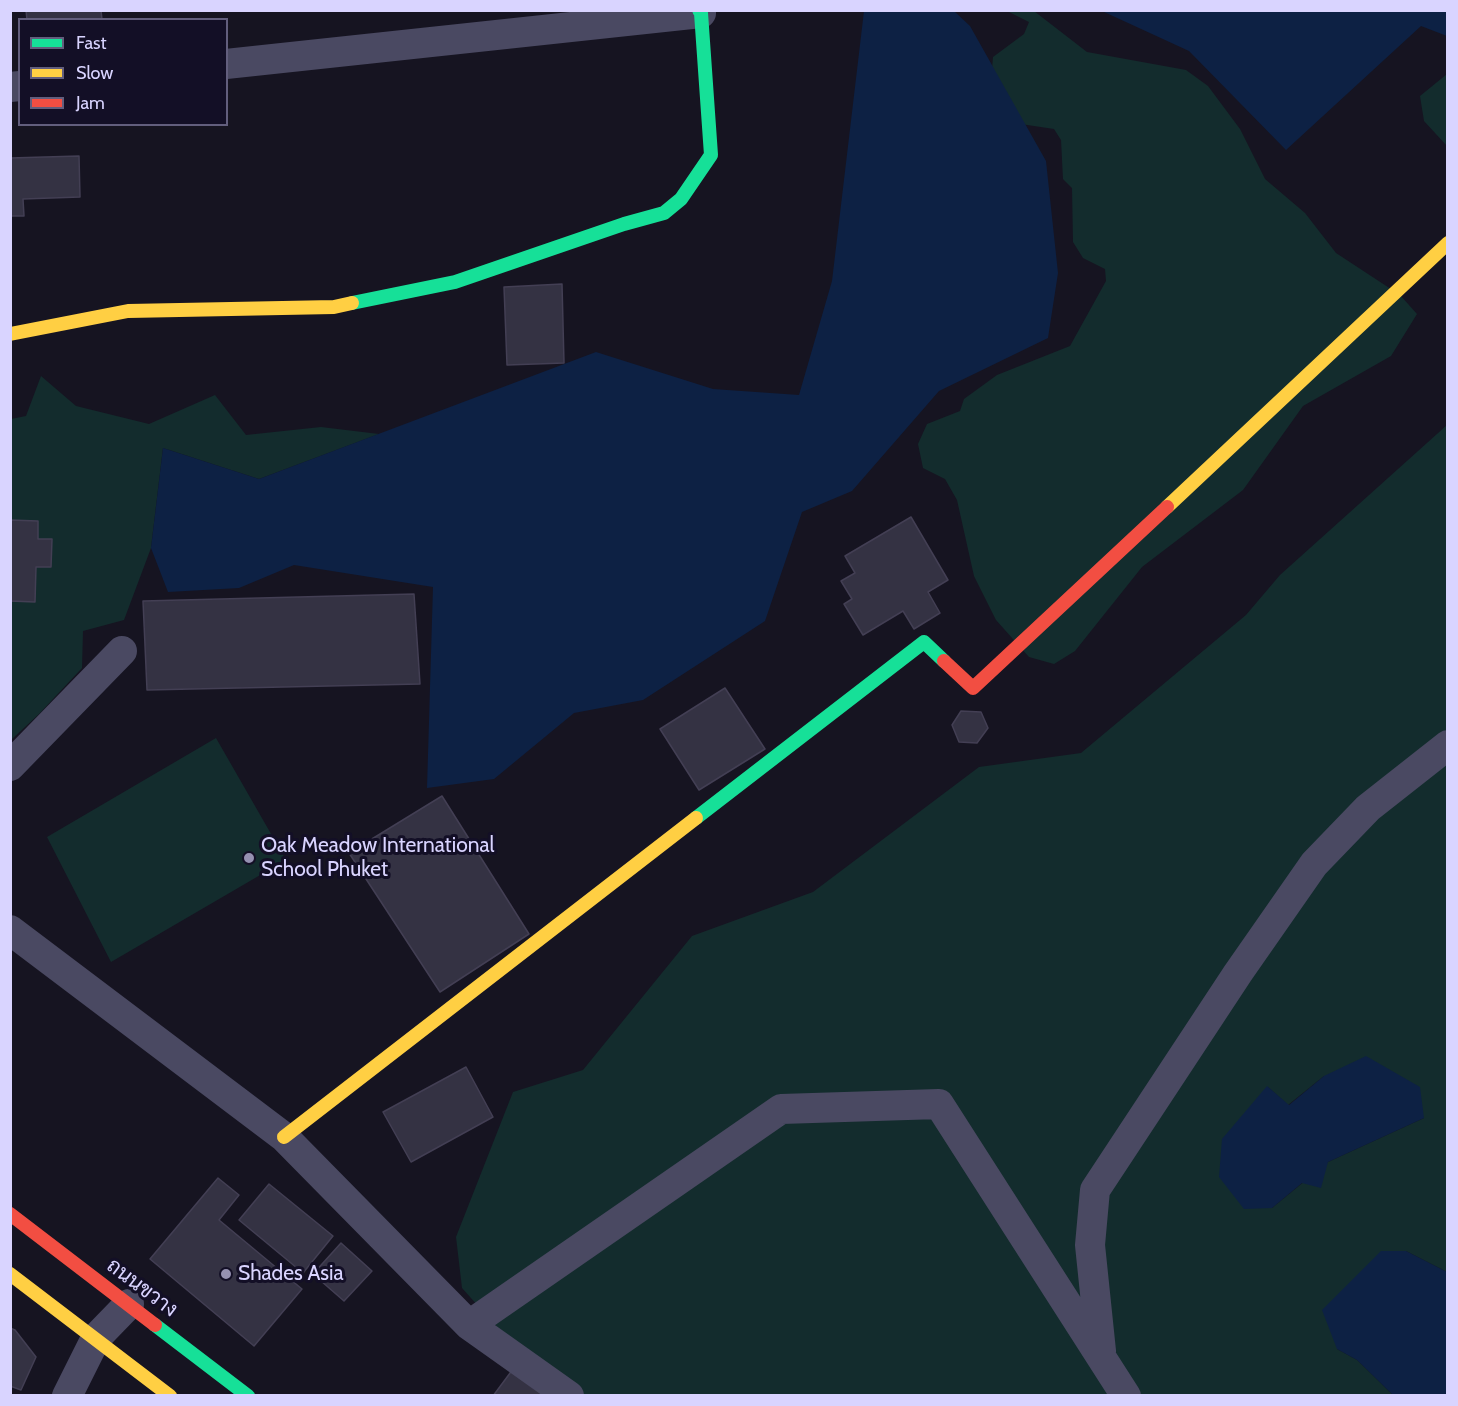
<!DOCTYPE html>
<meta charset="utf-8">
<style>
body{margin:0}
#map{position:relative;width:1458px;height:1406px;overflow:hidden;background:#161421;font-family:Cabin,sans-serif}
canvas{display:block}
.frame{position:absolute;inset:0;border:12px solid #d9d4ff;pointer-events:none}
.legend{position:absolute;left:18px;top:18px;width:210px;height:108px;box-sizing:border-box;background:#130f26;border:2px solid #625e7d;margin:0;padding:8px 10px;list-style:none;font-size:18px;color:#d9d4ff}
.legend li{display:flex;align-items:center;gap:12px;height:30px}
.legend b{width:30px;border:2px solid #625e7d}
</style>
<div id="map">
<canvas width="1458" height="1406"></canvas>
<div class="frame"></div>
<ul class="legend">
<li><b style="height:8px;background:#16e098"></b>Fast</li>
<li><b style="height:8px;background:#ffcf43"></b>Slow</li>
<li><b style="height:8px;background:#f24e42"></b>Jam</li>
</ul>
</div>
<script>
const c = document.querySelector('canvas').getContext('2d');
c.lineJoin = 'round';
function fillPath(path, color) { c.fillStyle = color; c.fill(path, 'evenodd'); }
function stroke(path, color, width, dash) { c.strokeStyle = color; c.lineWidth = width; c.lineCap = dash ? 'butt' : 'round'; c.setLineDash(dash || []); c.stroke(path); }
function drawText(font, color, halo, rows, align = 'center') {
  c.font = font + ' Cabin,Sarabun,sans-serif'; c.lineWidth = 6; c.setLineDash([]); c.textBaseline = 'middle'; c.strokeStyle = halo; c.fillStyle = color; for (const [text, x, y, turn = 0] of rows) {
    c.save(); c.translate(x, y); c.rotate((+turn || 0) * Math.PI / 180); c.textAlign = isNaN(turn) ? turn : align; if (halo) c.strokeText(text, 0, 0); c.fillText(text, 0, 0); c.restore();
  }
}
fillPath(new Path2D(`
 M1007,11H1034L1087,52L1186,70L1208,86L1240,129L1265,179L1305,213L1336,253L1400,295L1417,314L1391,356L1303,406L1243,490L1142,567L1075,651L1054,664L1029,657L996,620L974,576L957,500L945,479L923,468L918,444L927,424L960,411L964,399L997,375L1070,346L1106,281L1105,269L1083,258L1073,242L1072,188L1063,179L1061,140L1054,129L1014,123L990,93L993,57L1024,34L1029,22Z
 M1447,74V146L1424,121L1420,96Z
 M41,376L76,406L149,424L215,395L246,435L321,427L379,434L259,479L163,448L151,548L124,620L83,631L82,668L39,714L11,740V419L26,416Z
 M1447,425V1272L1406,1251L1337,1349L1357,1360L1393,1395H561L547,1383L462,1288L456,1237L513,1092L583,1070L692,936L813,892L979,767L1081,753L1246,615L1280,575ZM1324,1076L1424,1118L1328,1162L1272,1208L1268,1087L1288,1105Z
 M216,738L286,860L111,962L47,837Z`), '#132c2d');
fillPath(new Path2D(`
 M864,11H954L970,26L1046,161L1058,273L1048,338L939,391L852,491L802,512L765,621L643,700L574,713L494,779L427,788L433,587L294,565L239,588L168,592L151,548L163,448L259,479L596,352L713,389L799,395L832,281Z
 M1102,11H1447V36L1421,26L1286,150L1189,51Z
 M1366,1056L1420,1087L1424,1118L1328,1162L1321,1188L1302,1183L1272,1208L1244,1209L1219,1177L1222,1139L1267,1086L1289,1105L1324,1076Z
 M1381,1251H1406L1447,1272V1395H1393L1357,1360L1337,1349L1322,1310Z`), '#0d2144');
const building = new Path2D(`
 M26,10H101L102,20H27Z
 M79,156L80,197L23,199L24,216H10V158Z
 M562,284L564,363L507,365L504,287Z
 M911,517L948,580L928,592L940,613L914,629L903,611L863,635L844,604L852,599L841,581L855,573L845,556Z
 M10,520L38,521V539H52L51,567H36L35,602L10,601Z
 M414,594L420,684L147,690L143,601Z
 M725,688L765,749L699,790L660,729Z
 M961,711L981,712L988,728L977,743L959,742L952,725Z
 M442,796L529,934L440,992L349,853Z
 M466,1067L493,1117L411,1162L383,1112Z
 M218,1178L239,1195L219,1220L302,1289L254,1346L150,1259Z
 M269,1184L333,1236L303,1273L239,1220Z
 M341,1243L372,1271L344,1301L313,1274Z
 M10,1328L15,1330L36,1357L21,1390L10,1386Z
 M516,1365L558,1396H493Z`);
fillPath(building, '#343243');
stroke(building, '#433f54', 1.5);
stroke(new Path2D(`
 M226,64L701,13
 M10,87L20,86
 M10,766L122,651
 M10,930L284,1137L469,1325L569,1396
 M469,1325L781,1109L939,1104L1126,1396
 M1101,1351L1090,1245L1095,1190L1238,973L1314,864L1368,808L1448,745
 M67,1396L96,1338L129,1304`), '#4a4962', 30);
stroke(new Path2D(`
 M352,303L455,282L624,224L664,213L681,199L711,155L701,13L699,10
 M696,818L924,642L944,661
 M155,1325L248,1396`), '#16e098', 14);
stroke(new Path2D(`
 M10,334L128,311L334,307L352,303
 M1167,507L1448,243
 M284,1137L696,818
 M10,1274L170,1396`), '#ffcf43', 14);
stroke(new Path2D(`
 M944,661L973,688L1167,507
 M10,1214L155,1325`), '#f24e42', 14);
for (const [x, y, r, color] of [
 [249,858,6,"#9591b1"],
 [226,1274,6,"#9591b1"]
]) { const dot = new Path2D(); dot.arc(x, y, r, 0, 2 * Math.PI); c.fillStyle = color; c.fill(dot); stroke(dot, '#130f26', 2); }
drawText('21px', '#d9d4ff', '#130f26', [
 ["Oak Meadow International",261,846],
 ["School Phuket",261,870],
 ["Shades Asia",238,1274]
], 'left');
drawText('21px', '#d9d4ff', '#130f26', [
 ["ถนนขวาง",142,1288,37]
]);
</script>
